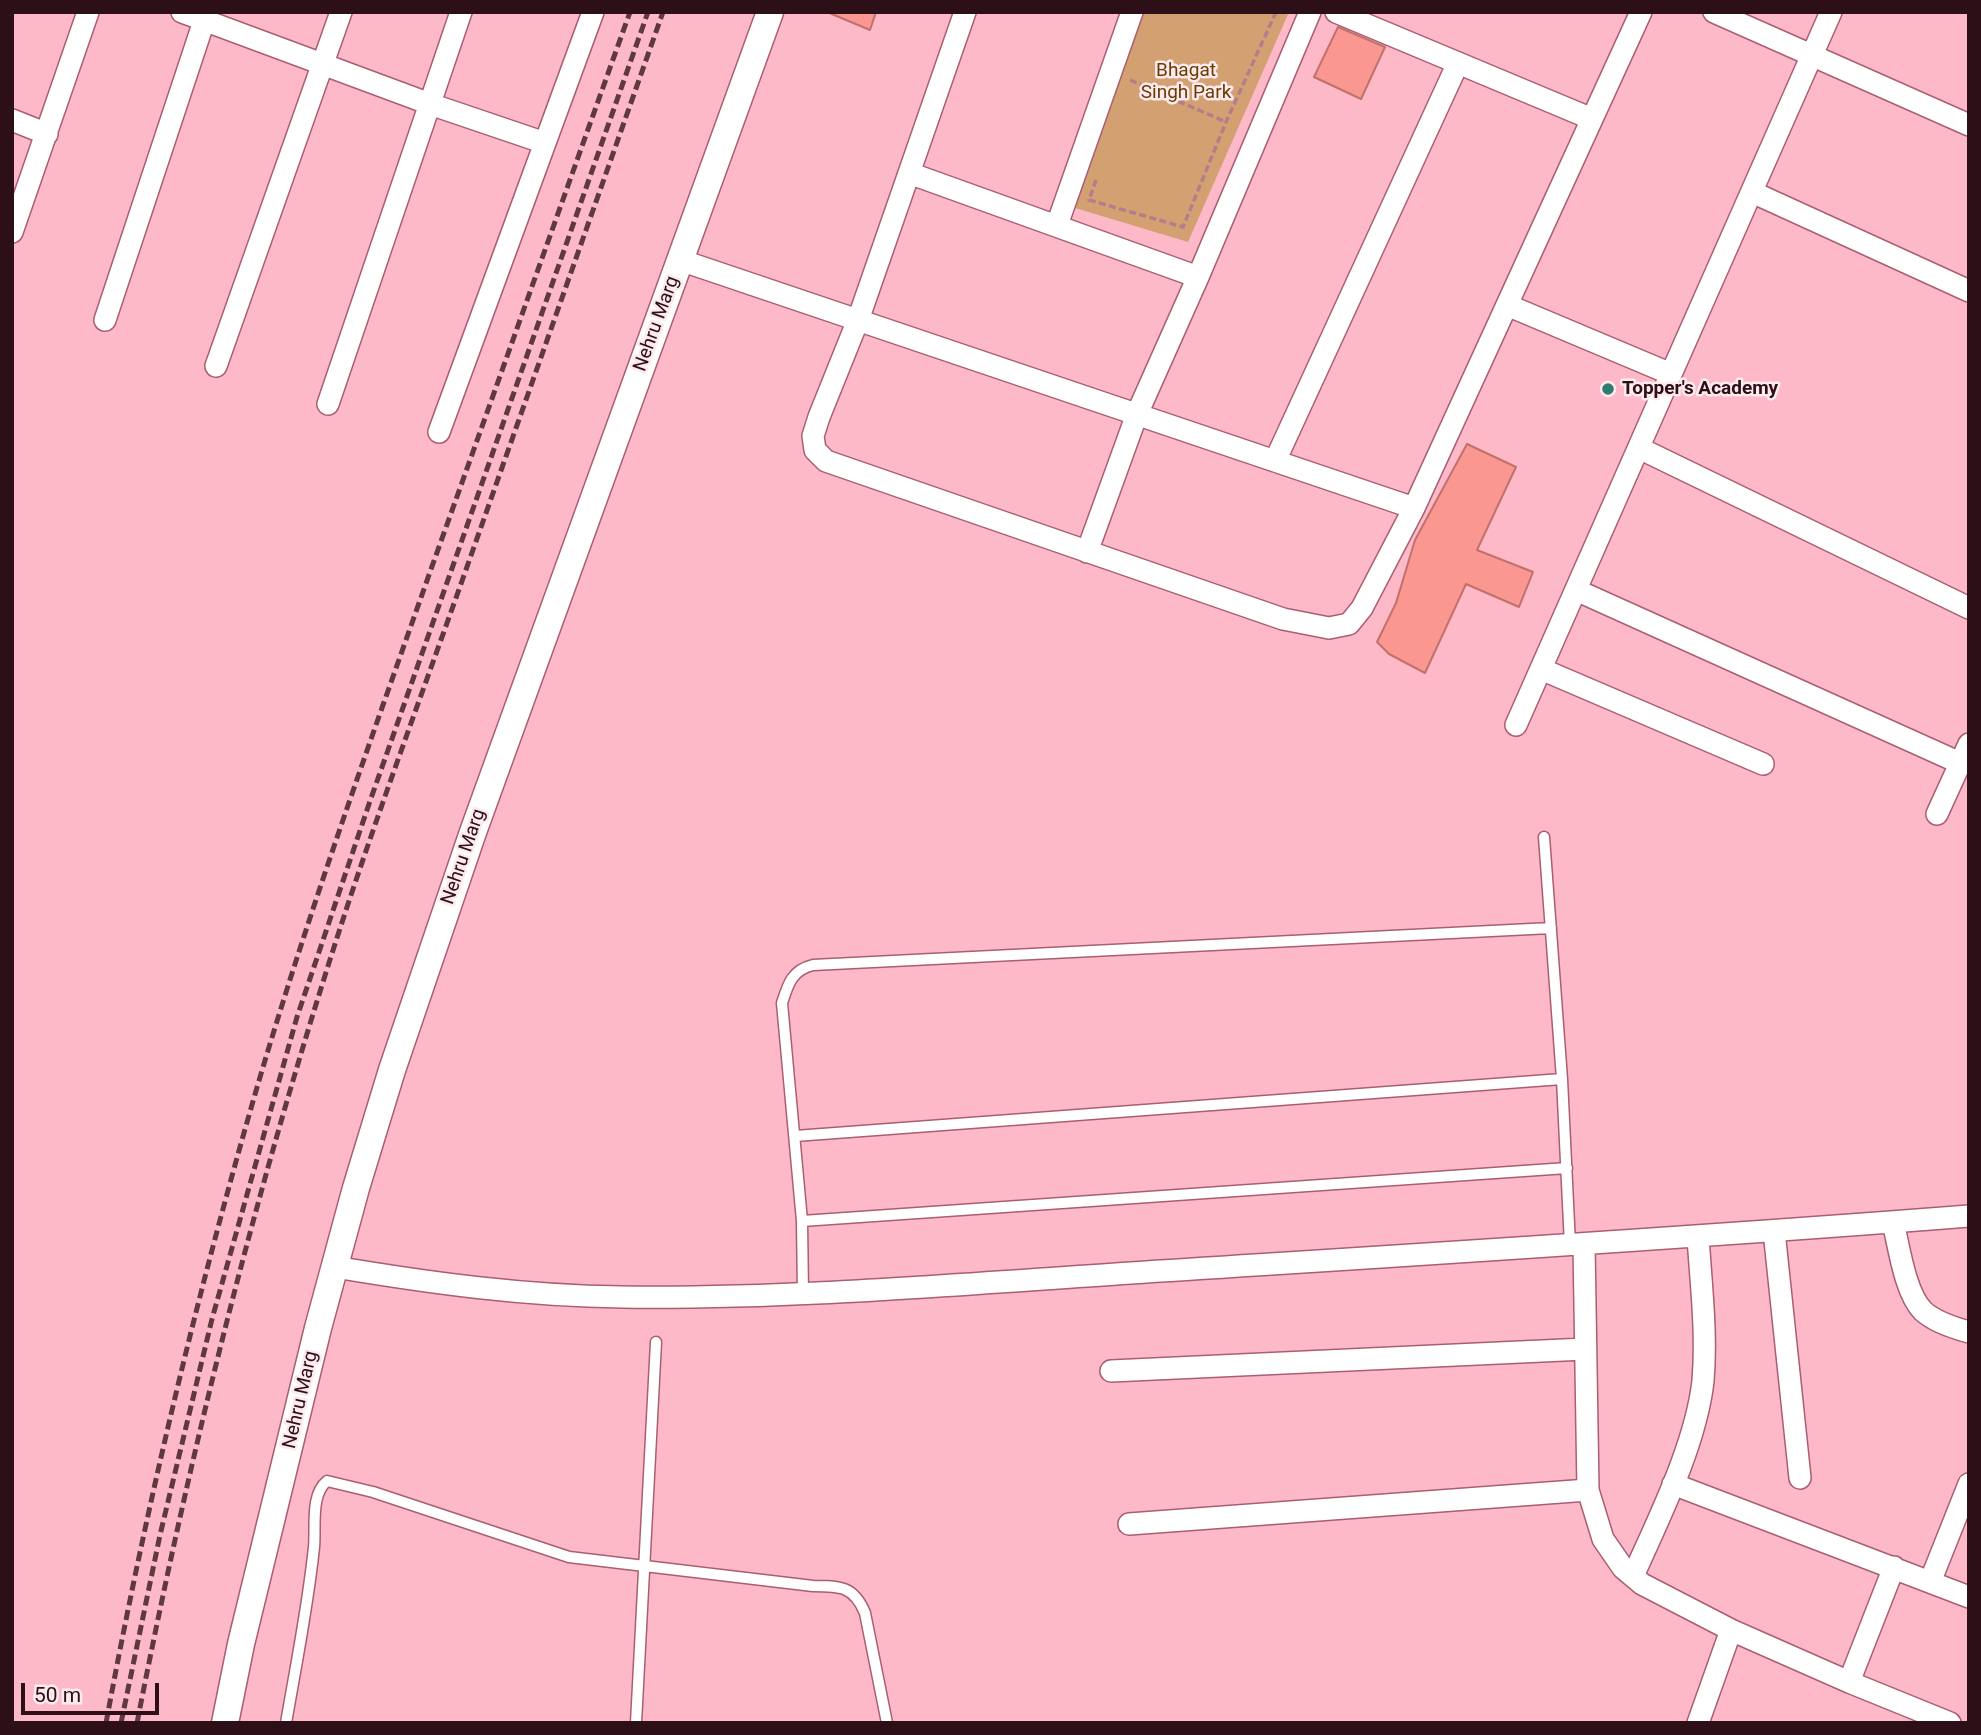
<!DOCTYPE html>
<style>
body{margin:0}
#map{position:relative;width:1981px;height:1735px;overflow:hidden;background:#fdb9c8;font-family:Roboto,sans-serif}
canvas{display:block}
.frame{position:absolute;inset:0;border:14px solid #2d0f18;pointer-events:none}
.scale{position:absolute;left:21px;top:1683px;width:138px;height:32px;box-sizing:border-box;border:4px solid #2d0f18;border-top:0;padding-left:9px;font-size:21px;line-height:24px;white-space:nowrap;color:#2d0f18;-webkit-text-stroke:5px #fceaee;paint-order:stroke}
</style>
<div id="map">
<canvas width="1981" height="1735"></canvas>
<div class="frame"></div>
<div class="scale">50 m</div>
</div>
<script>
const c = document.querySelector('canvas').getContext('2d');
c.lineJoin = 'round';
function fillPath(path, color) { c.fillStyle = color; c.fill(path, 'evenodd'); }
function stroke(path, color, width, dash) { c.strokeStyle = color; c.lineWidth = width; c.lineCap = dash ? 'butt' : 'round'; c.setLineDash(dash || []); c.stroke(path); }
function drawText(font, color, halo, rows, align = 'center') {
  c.font = font + ' Roboto,sans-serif'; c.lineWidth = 5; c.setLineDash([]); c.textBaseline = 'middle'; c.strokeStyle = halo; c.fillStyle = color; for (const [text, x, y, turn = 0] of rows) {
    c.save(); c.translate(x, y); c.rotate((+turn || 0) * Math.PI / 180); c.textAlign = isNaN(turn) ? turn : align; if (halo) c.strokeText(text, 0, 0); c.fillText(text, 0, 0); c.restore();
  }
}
fillPath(new Path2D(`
 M1141,12H1289L1188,242L1072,207Z`), '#d2a071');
const building = new Path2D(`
 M827,12H876L870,30Z
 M1338,27L1385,47L1361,99L1314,77Z
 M1467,444L1516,467L1477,550L1533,572L1519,607L1466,584L1425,673L1389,654L1377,642L1396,603L1415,540Z`);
fillPath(building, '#fa9790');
stroke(building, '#c1716c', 2);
const service = new Path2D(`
 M1544,837L1562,1079L1570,1245
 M795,1136L1562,1079
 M802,1221L1567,1168
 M803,1294L802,1221L782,1003C788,984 792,970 813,965L1551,928
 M286,1723C296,1665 308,1606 314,1547C316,1527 310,1495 327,1481L373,1492L569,1557L813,1586C840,1586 854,1586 865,1613L887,1723
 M636,1723L656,1342`);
const minor = new Path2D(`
 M182,12L430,104L545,143
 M965,12L858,320L819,417L813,436L815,450L826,461L1283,619L1329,628L1349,624L1362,608L1414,508L1641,12
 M1336,12L1592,119
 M1714,12L1969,125
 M12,120L47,134
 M909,173L1198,277
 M1752,192L1969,291
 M1057,225L1132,12
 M12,232L88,12
 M680,260L1414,508
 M1507,305L1671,374
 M105,320L207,12
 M216,366L341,12
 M328,404L461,12
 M439,432L593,12
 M1639,448L1969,608
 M1275,461L1458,63
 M1087,552L1137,414L1198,277L1310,12
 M1576,590L1960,763
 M1541,669L1763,764
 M1516,725L1831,12
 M1937,814L1969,744
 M1893,1222C1899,1247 1905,1293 1923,1311C1935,1322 1954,1328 1969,1332
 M1774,1231L1800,1478
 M1584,1244L1588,1490L1603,1539L1623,1568L1642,1584L1731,1630L1849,1682L1950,1723
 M335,1267C430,1283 526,1296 622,1297C792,1299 962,1284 1131,1273C1411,1255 1690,1238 1969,1216
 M1111,1371L1585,1349
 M1673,1484L1969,1597
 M1129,1524L1588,1490
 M1633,1576C1659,1518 1696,1444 1703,1381C1707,1333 1701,1284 1698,1237
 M1930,1582L1969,1484
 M1849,1682L1894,1567
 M1698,1723L1731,1630`);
const tertiary = new Path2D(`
 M225,1723L241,1644L318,1328L356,1188L392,1070L473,832L770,12`);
stroke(service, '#aa5e72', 13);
stroke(minor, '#aa5e72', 24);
stroke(tertiary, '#aa5e72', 29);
stroke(new Path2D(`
 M1130,80L1226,122
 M1096,180L1089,200L1183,227L1226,122L1276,12`), '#b47d8a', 3.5, [7, 3.5]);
stroke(service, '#fff', 10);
stroke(minor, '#fff', 21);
stroke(tertiary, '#fff', 26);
stroke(new Path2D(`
 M106,1723C146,1507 197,1294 258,1084C309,911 370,742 430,572C497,385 563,199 630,12
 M121,1723L160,1535L212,1319L297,1017L369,804L648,12
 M137,1723C191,1446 260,1172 348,904C384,796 424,688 462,581C529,391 596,202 663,12`), '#5f3843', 5, [10, 5]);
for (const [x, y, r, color] of [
 [1608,389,7,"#337a71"]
]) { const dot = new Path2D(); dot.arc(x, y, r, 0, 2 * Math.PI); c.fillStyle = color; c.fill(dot); stroke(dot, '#fceaee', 2.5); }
drawText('19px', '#693c00', '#fceaee', [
 ["Bhagat",1186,71],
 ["Singh Park",1186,93]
]);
drawText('19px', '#2d0f18', '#fceaee', [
 ["Nehru Marg",657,324,-70],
 ["Nehru Marg",464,857,-71],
 ["Nehru Marg",301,1400,-77]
]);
drawText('bold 19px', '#2d0f18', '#fceaee', [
 ["Topper's Academy",1622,389]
], 'left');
</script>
